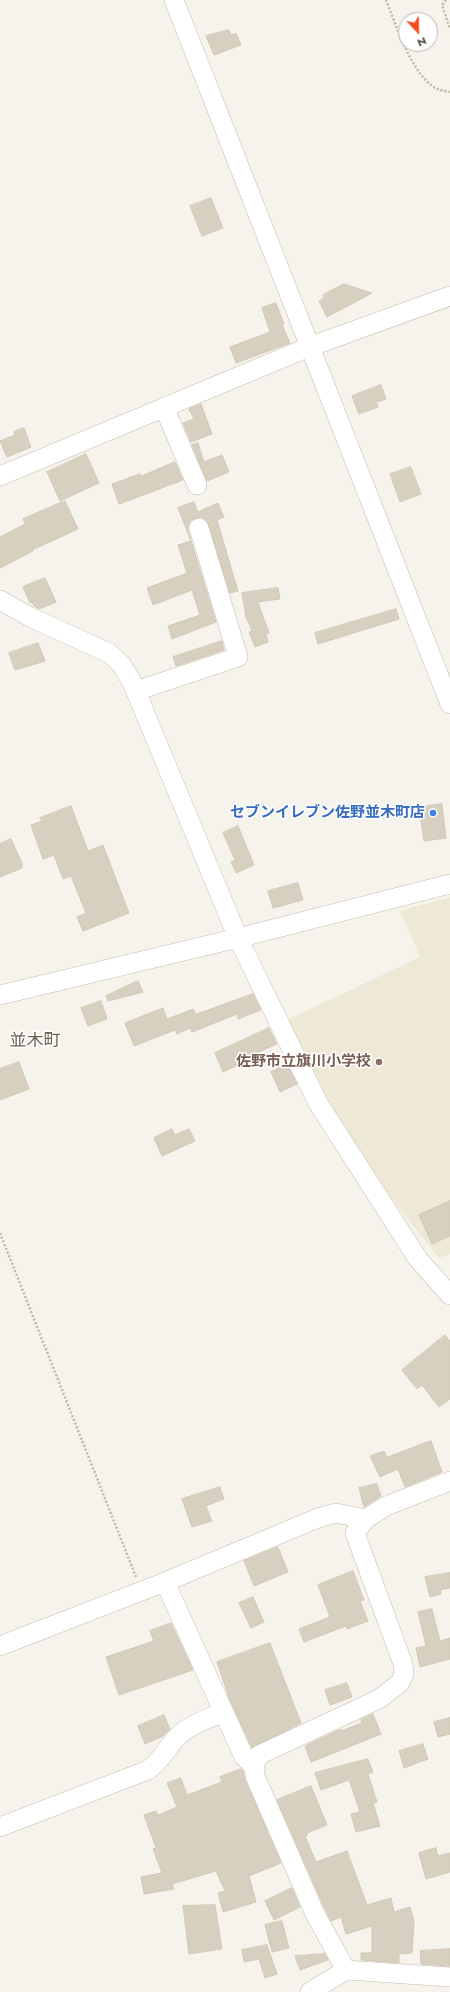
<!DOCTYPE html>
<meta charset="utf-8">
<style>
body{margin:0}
#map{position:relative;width:450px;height:1992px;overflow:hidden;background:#f6f3ec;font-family:Jost,sans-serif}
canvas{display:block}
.north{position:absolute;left:398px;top:12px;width:40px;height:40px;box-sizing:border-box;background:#fff;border:1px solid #b7b5b0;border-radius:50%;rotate:158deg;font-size:11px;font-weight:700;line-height:16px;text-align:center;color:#4b4539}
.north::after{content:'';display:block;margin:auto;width:14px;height:18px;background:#f74b22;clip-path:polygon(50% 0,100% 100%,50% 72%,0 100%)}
</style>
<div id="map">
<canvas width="450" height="1992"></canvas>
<div class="north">N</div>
</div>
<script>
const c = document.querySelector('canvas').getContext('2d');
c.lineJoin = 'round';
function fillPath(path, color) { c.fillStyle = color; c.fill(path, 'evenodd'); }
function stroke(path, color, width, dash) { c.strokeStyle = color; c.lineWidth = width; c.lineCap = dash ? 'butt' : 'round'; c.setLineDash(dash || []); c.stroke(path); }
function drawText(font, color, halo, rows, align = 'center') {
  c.font = font + ' Jost,"Noto Sans JP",sans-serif'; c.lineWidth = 3; c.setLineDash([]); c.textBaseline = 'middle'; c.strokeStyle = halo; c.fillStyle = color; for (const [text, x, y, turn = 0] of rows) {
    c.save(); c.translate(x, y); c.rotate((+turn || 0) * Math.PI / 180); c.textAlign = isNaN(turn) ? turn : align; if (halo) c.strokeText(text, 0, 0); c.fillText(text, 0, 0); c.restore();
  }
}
fillPath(new Path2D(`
 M450,897V1254L439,1258L397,1206L329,1104L287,1020L420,957L400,911Z`), '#eee9d6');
const building = new Path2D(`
 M229,30L231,35L236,33L241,45L214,55L206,36Z
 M211,198L223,228L202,236L190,206Z
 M344,284L372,293L327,317L319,301L324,298L323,295Z
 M276,303L284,324L282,325L290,343L236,363L230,347L270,332L262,308Z
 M381,385L386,399L376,402L378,407L359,414L352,396Z
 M201,404L212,434L191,442L183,423L194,419L189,409Z
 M24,428L31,447L7,457L0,441L15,435L14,432Z
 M198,443L204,462L222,455L229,472L207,481L192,445Z
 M86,454L99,483L60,501L47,472Z
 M175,462L183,480L119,504L112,484L140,474L141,476Z
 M411,467L421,494L400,502L390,474Z
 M65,501L78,529L32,550L33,551L0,568V537L25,524L23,519Z
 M194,502L198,512L218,503L224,517L217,520L238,591L230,593L207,520L201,517L191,520L188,525V531L216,622L172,639L168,626L200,615L192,590L153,605L147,588L187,573L178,545L191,541L178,508Z
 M45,578L56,602L39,609L34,606L32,602L30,603L23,587Z
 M278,588L280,599L258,602L269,633L266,634L268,642L255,647L249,632L252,631L246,617L242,593Z
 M396,609L399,619L318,644L315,633Z
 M222,641L224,650L176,666L173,657Z
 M38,643L45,661L15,670L9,653Z
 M442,804L446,838L424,841L419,807Z
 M71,806L88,851L103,845L129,913L83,931L77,917L86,913L71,876L63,879L54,855L43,859L31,825L42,821L40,818Z
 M238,826L254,865L236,873L231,862L235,860L223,833Z
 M11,839L22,863V868L0,877V844Z
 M298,883L303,900L273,908L268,891Z
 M138,981L143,992L108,1001L106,996Z
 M253,994L261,1010L238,1019L237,1014L192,1032L190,1028L177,1034L175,1030L134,1046L125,1023L163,1008L167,1019L193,1009L196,1014Z
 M101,1001L107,1019L88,1026L81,1008Z
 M269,1028L277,1044L250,1056L251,1059L223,1072L215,1053Z
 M19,1062L29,1089L0,1100V1069Z
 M287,1064L297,1084L280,1092L271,1072Z
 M172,1129L175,1135L189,1129L195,1141L162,1156L154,1138Z
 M450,1201V1236L432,1244L419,1215Z
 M445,1335L450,1341V1399L439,1407L422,1385L417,1389L402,1370Z
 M431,1441L442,1472L405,1487L398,1469L380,1477L370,1456L384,1451L387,1457Z
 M377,1484L381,1496L364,1507L359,1488Z
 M220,1487L224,1499L206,1506L212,1521L192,1527L182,1499Z
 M278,1547L288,1572L254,1586L244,1561Z
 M353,1571L364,1600L360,1601L368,1621L347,1629L346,1626L304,1642L299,1629L330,1617L318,1585Z
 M450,1573V1588L440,1590L441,1594L430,1597L425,1577Z
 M253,1597L264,1622L251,1628L239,1603Z
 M432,1609L440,1641L450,1638V1659L420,1667L416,1648L426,1646L418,1612Z
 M171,1623L193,1670L119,1695L106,1657L154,1641L150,1631Z
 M270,1643L301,1723L252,1748L229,1698L217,1662Z
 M347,1683L352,1697L330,1705L325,1690Z
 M373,1714L381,1734L311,1762L305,1746L341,1729V1731L362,1723L361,1720Z
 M164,1715L170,1729L163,1736L145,1744L138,1726Z
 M450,1718V1734L438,1737L434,1722Z
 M423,1744L428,1759L404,1768L399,1751Z
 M368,1759L373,1772L368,1774L377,1802L373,1803L380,1826L356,1832L351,1814L360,1812L349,1780L321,1790L315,1773Z
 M241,1769L243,1771L245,1780L281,1863L249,1876L256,1902L223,1912L218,1893L225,1891L216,1871L172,1884L174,1889L144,1894L141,1877L162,1873L153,1849L156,1848L144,1815L156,1811L158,1815L177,1807L167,1783L181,1778L187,1795L222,1782L220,1777Z
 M311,1786L327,1825L307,1833V1836H305L316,1862L347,1851L367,1905L391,1898L394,1912L410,1907L414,1921L412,1953L399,1954V1963L361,1960V1953H372V1926L346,1934L341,1917L331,1921L325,1909L277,1800Z
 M436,1848L438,1856L450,1853V1872L426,1879L419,1853Z
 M292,1888L300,1907L274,1920L265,1901Z
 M215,1905L222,1949L189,1954L183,1906Z
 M282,1921L289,1948L272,1952L265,1925Z
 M267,1945L277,1974L265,1978L259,1959L244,1962L242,1950Z
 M450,1949V1966L421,1964L420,1951Z
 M325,1954L328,1960L300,1970L295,1956Z`);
fillPath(building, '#d7d0c1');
stroke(building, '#d2c8b5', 1);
const minor = new Path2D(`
 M174,0L450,704
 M164,407L197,485
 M0,476L309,347L450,296
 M0,600L30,617L109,653L121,664L132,682L238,938L318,1103L418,1259L450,1295
 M136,691L238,657L199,528
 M0,995L238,938L450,884
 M165,1582L244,1757L254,1766
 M0,1646L165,1582L318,1518L336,1513L366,1519
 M0,1827L148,1770C163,1759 165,1750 177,1737C189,1725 208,1719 224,1712
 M346,1970L315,1914L255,1776L254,1766L259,1755L379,1699L400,1683L404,1674L403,1664L355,1533L366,1519L386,1506L450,1481
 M310,1992L346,1970L450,1977`);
stroke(minor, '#c1bcae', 20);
stroke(new Path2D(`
 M386,0C397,27 410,71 435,88C439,90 445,91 450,92
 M446,0L442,5L450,29
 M0,1233L136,1577`), '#c3b8a0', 2.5, [2, 2]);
stroke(minor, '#fff', 19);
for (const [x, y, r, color] of [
 [433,813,4,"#3f7fe0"],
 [379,1062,4,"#8d6e63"]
]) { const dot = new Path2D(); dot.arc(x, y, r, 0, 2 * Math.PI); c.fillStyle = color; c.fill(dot); stroke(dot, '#fff', 1.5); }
drawText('bold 15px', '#366cbe', '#fff', [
 ["セブンイレブン佐野並木町店",425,813]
], 'right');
drawText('bold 15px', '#785e54', '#fff', [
 ["佐野市立旗川小学校",371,1062]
], 'right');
drawText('17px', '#6d6351', '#fff', [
 ["並木町",35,1042]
]);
</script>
